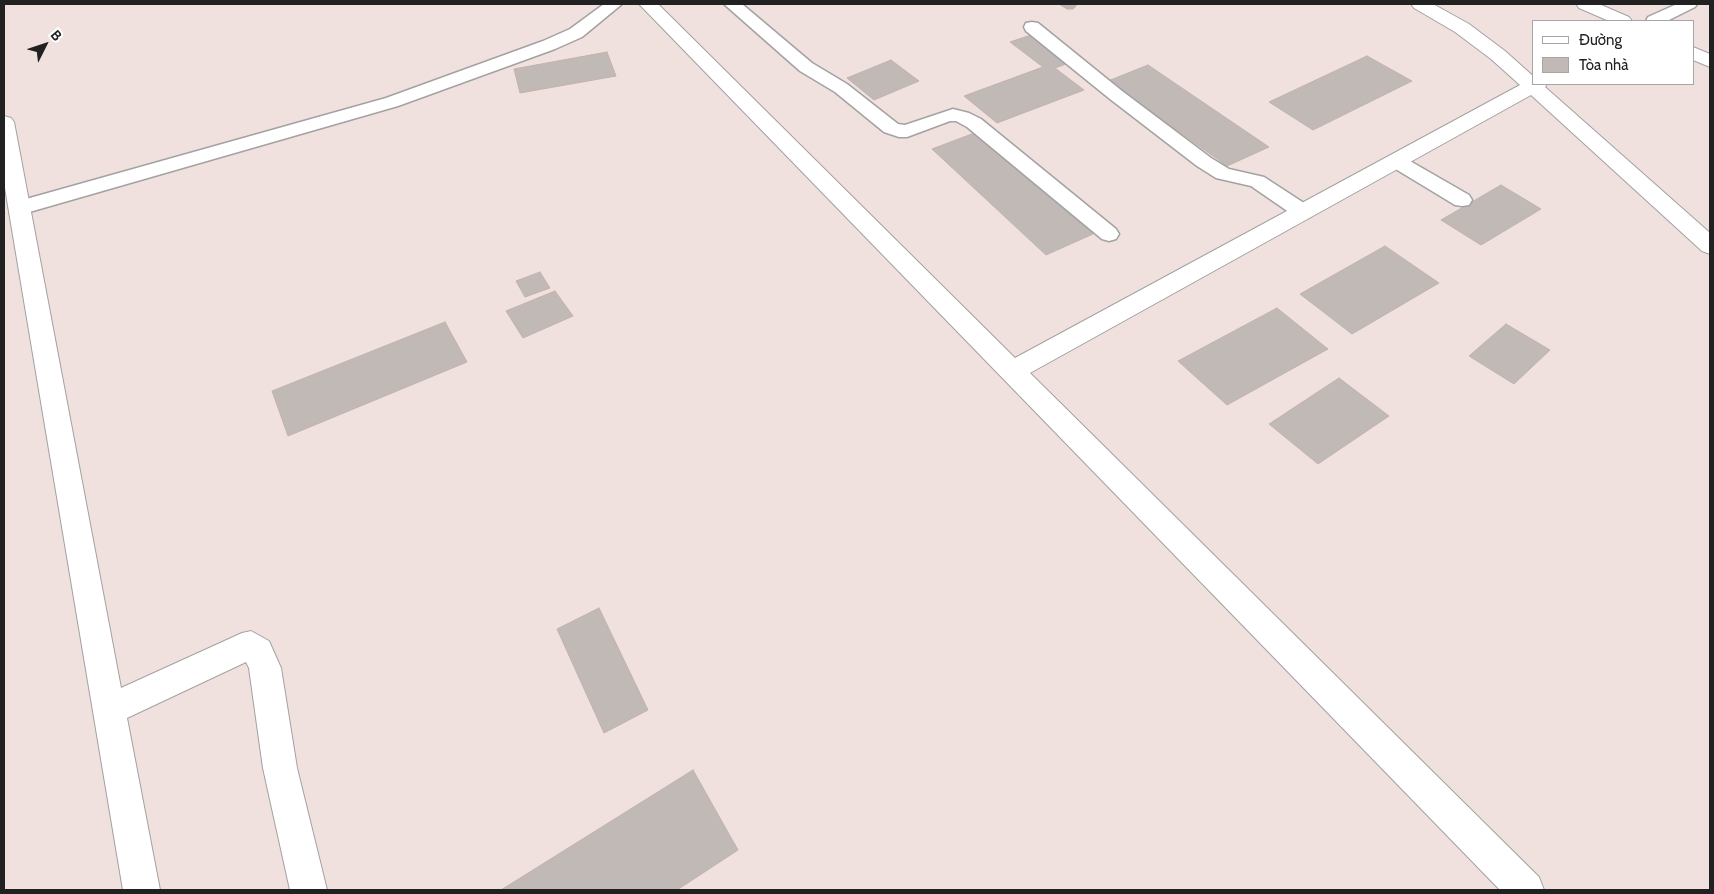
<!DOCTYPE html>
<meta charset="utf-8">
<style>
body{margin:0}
#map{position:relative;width:1714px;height:894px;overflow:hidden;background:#f1ede9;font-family:Cabin,sans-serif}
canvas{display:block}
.frame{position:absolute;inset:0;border:5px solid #212121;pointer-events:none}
.legend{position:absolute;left:1532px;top:20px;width:162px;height:65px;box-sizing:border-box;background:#fff;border:1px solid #a6a6a6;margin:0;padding:6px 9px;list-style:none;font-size:15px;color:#212121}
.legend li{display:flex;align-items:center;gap:10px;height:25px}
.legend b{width:25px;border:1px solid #a6a6a6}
.north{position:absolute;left:20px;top:20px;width:50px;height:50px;-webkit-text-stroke:4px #fff;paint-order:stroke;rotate:49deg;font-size:14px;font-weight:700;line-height:20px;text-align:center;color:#212121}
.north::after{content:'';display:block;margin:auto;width:18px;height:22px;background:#212121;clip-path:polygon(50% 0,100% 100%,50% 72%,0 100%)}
</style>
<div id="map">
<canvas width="1714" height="894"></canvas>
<div class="frame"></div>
<ul class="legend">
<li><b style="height:6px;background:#fff"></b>Đường</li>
<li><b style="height:14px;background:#c1b9b5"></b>Tòa nhà</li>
</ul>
<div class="north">B</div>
</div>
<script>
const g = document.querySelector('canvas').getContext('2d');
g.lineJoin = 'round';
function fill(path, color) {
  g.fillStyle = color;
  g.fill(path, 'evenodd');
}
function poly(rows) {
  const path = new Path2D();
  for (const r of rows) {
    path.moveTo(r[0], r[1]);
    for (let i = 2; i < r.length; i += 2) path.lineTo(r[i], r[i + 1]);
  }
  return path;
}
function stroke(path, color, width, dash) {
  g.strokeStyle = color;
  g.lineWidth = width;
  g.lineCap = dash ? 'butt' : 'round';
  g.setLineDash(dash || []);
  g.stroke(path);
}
const military = poly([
 [4,4,1710,4,1710,890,4,890],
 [1533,21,1693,21,1693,84,1533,84]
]);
const building = poly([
 [1059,4,1076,4,1076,6,1073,9,1067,9,1059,4],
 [1031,35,1069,63,1055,68,1084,90,997,123,964,96,1043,67,1010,42,1031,35],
 [607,52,616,76,520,93,514,69,607,52],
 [1367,56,1412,81,1313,130,1269,102,1367,56],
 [891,60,919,81,874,100,847,78,891,60],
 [1148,65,1269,147,1227,166,1108,81,1148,65],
 [977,132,1093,234,1046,255,932,149,977,132],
 [1501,185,1541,209,1481,245,1441,220,1501,185],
 [1385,246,1439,283,1352,334,1300,294,1385,246],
 [540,272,550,288,525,297,516,281,540,272],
 [555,291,573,316,523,338,506,311,555,291],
 [1277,308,1328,349,1227,405,1178,361,1277,308],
 [445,322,467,362,288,436,272,391,445,322],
 [1506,324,1550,350,1514,384,1469,356,1506,324],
 [1339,378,1389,416,1318,464,1269,424,1339,378],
 [599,608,648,710,604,733,557,629,599,608],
 [693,770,738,850,677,890,501,890,693,770]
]);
const service = poly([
 [604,4,622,4,582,37,555,49,398,106,19,215,12,213,9,208,12,203,386,98,543,41,570,29,604,4],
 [724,4,742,4,812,63,847,84,898,124,905,125,953,109,969,113,981,119,1116,229,1119,234,1116,239,1109,241,1102,239,967,127,956,121,950,121,907,137,899,137,884,132,835,92,800,71,724,4],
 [1677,4,1697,4,1695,7,1667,21,1646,21,1648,17,1677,4],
 [1032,22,1038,23,1122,91,1211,158,1229,169,1264,177,1310,207,1313,212,1310,217,1303,219,1296,217,1251,186,1216,178,1197,166,1110,99,1026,31,1024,27,1026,23,1032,22],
 [1396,155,1403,157,1469,195,1472,200,1469,205,1462,206,1455,205,1389,165,1386,161,1389,157,1396,155]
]);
const minor = poly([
 [639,4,658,4,1015,358,1520,85,1491,59,1455,32,1414,8,1411,4,1433,4,1469,24,1505,51,1533,76,1533,84,1547,84,1545,87,1710,233,1710,254,1702,251,1531,95,1030,373,1539,877,1544,890,1500,890,639,4],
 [1576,4,1599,4,1629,17,1632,21,1609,21,1579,8,1576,4],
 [1693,47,1710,54,1710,67,1693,60,1693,47],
 [4,116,11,118,14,122,121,688,242,633,251,631,269,641,281,668,297,768,327,890,290,890,263,768,249,668,246,662,127,718,160,890,123,890,4,182,4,116]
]);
fill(military, '#f1e1de');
fill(building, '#c1b9b5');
stroke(building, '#c2b3ac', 1);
stroke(service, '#a2a2a2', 3);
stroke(minor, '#a2a2a2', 2);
fill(service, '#fff');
fill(minor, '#fff');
</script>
